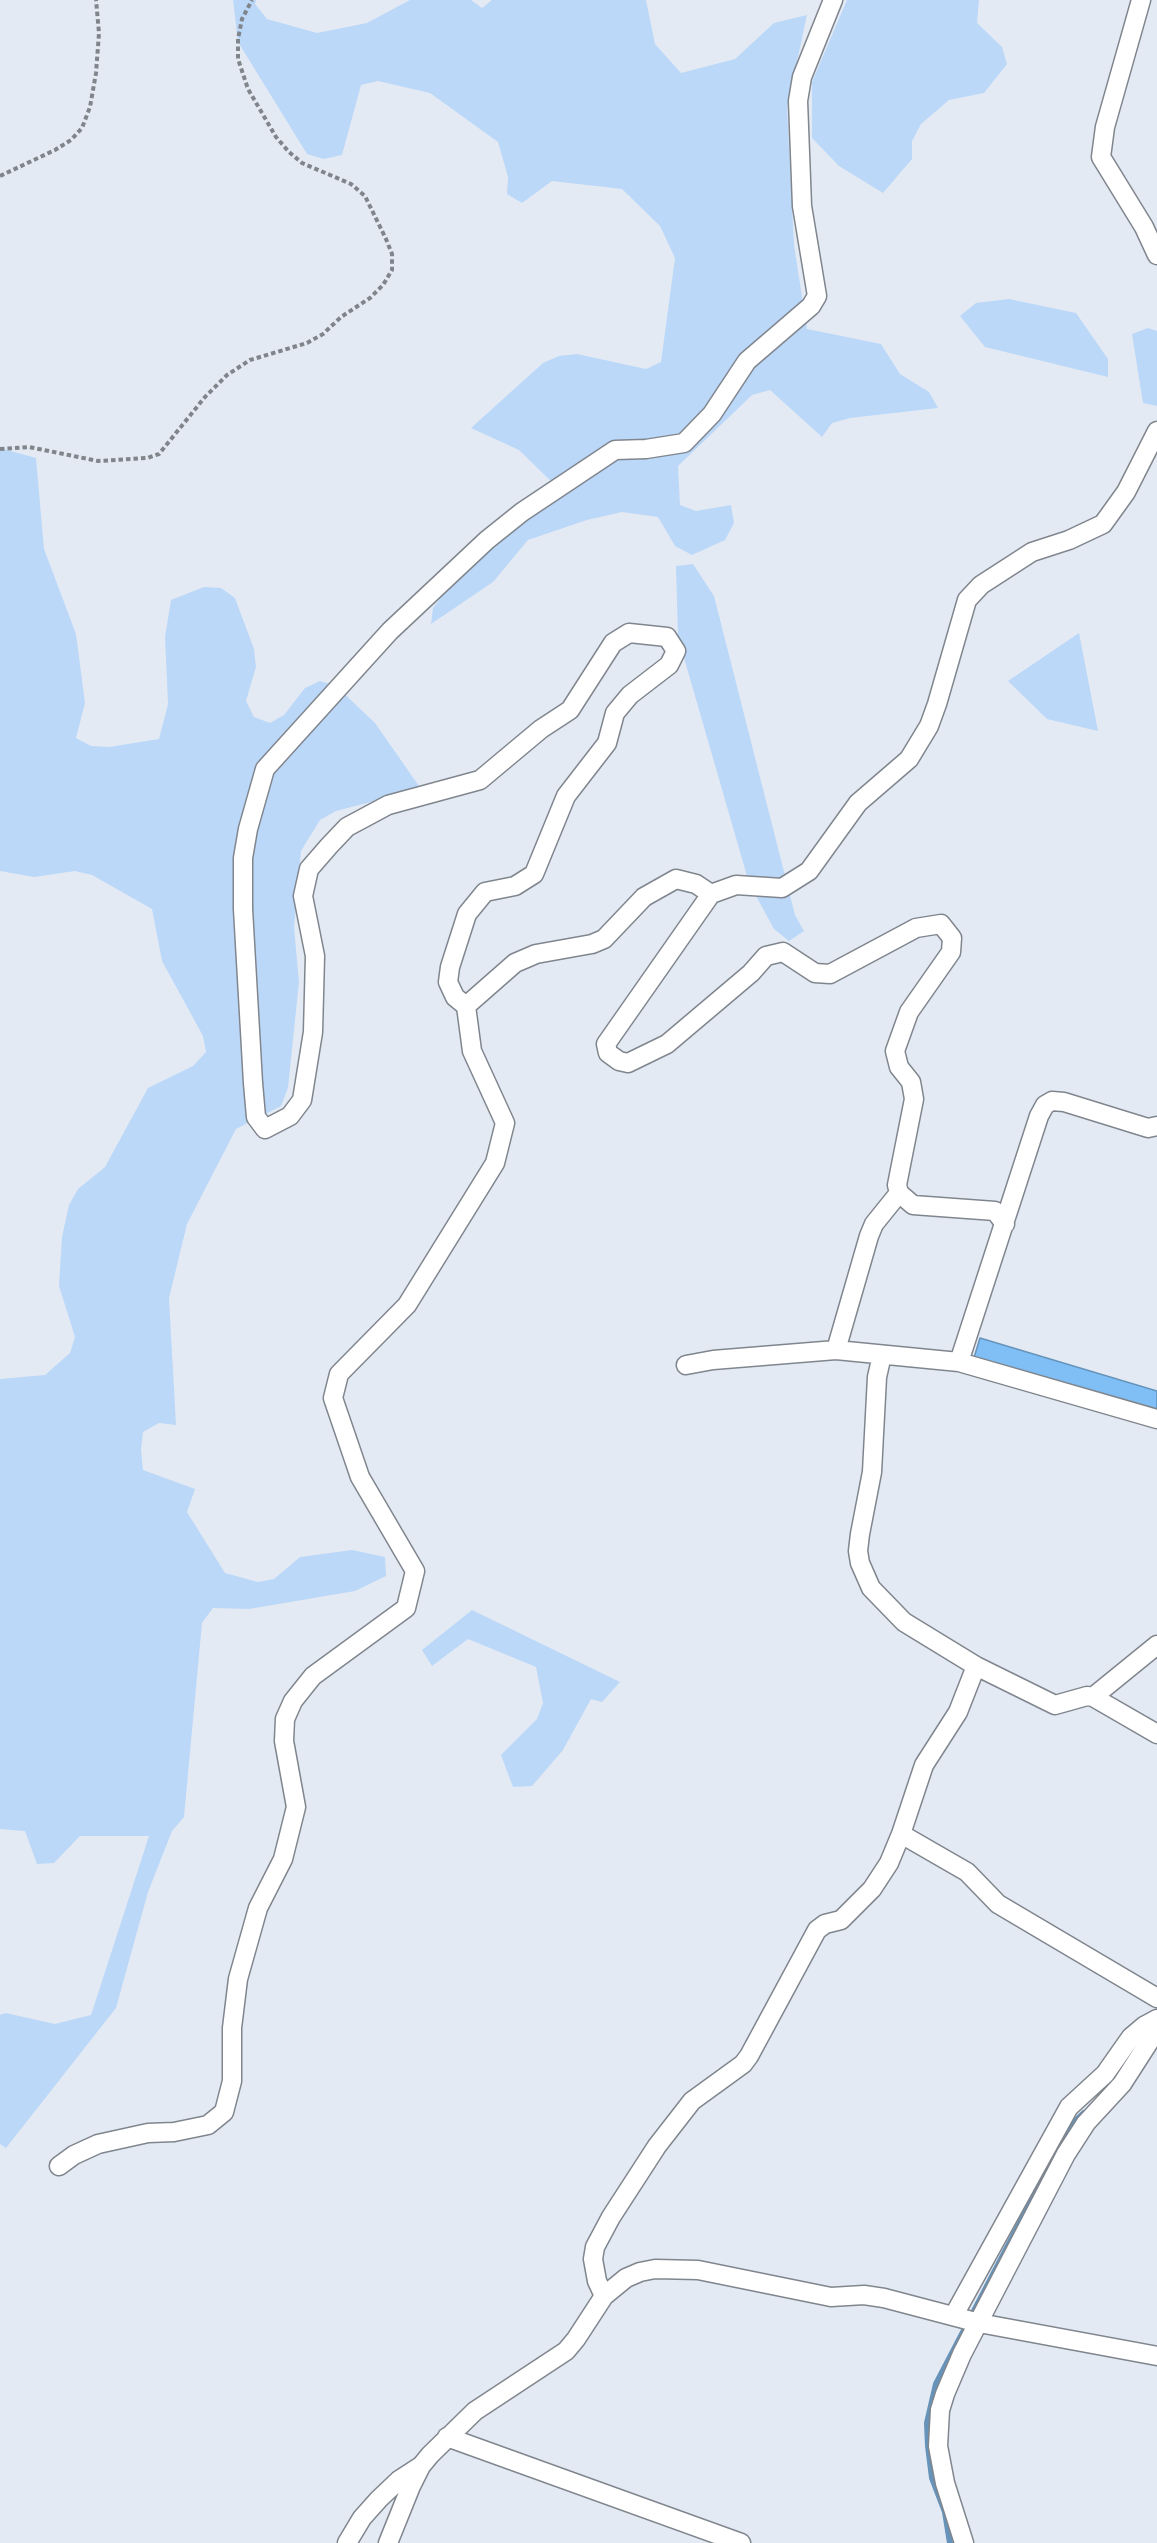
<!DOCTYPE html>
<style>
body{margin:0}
canvas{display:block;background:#e3eaf3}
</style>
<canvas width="1157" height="2543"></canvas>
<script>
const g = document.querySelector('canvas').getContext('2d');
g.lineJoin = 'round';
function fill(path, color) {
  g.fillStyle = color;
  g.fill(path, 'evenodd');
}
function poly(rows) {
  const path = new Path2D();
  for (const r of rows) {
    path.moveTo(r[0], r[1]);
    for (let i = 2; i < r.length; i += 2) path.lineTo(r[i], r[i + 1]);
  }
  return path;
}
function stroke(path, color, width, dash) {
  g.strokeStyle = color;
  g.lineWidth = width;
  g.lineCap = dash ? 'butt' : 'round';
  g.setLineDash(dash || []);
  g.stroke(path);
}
const green = poly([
 [233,0,256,0,255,4,267,19,317,33,367,23,410,0,471,0,482,8,492,0,646,0,655,44,681,73,735,59,774,23,807,15,787,108,794,245,807,329,881,344,900,374,929,392,938,408,850,418,832,423,822,437,770,390,752,395,678,466,680,505,696,511,731,505,734,523,725,540,692,555,675,546,658,517,622,512,587,520,528,540,493,582,431,624,433,608,454,580,558,488,519,450,471,428,543,363,559,356,577,354,646,369,661,362,675,258,660,226,622,189,552,181,522,203,507,194,508,177,498,142,430,93,378,81,361,85,342,155,324,159,307,154,238,42],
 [847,0,979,0,977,23,1002,47,1007,64,984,93,949,100,921,124,912,141,912,159,883,193,839,166,812,138,812,82],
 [1009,299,1076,313,1108,359,1108,377,985,347,960,316,976,303],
 [1148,328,1157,331,1157,406,1143,403,1132,334],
 [0,448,36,458,44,549,76,634,85,703,76,738,91,746,109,747,159,739,168,704,165,637,171,600,204,587,221,588,235,598,254,649,256,667,246,701,254,717,270,723,284,715,305,688,320,681,336,686,375,723,421,789,336,811,320,820,301,851,294,927,299,982,288,1088,281,1106,236,1129,187,1224,169,1298,176,1425,159,1423,143,1432,141,1450,143,1470,195,1489,187,1512,225,1573,258,1582,274,1579,300,1557,352,1550,385,1557,386,1576,355,1591,249,1609,213,1608,202,1623,184,1817,172,1831,148,1892,116,2008,6,2148,0,2144,0,2015,6,2013,55,2024,91,2015,149,1836,80,1836,54,1863,37,1864,25,1831,0,1829,0,1379,45,1375,70,1353,75,1337,59,1286,62,1237,69,1205,78,1189,105,1167,148,1088,193,1066,206,1052,203,1036,162,961,152,909,92,875,75,871,34,877,0,871],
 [693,564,714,596,795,915,804,931,789,941,774,929,749,883,678,637,676,566],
 [1079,633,1098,731,1047,719,1008,681],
 [472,1610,620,1682,602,1702,591,1699,563,1750,532,1786,513,1787,501,1755,537,1719,543,1703,536,1667,468,1639,432,1666,422,1650]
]);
const water = poly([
 [980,1338,1157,1391,1157,1416,973,1361,980,1338]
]);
const stream = poly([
 [1107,2088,1128,2057],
 [950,2543,945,2512,932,2478,928,2446,927,2423,936,2384,1071,2125,1084,2113]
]);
const path = poly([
 [0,176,55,150,71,140,82,128,90,107,96,73,99,33,96,0],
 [0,449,29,447,98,461,147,458,159,454,205,397,227,375,250,360,307,343,323,334,341,317,370,298,383,285,392,270,392,254,386,239,365,196,351,184,302,163,289,152,276,137,248,89,238,59,238,39,242,19,252,0]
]);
const minor = poly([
 [1141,0,1105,127,1101,157,1144,227,1157,255],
 [466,1006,515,963,536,954,592,944,604,939,644,897,676,879,696,884,711,894],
 [899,1193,874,1224,869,1236,836,1350,959,1362,1157,1419],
 [1005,1224,995,1211,913,1205,899,1193,897,1185,914,1099,911,1082,899,1067,895,1051,909,1012,951,952,952,938,941,924,916,928,830,974,815,973,783,952,766,956,751,973,667,1044,628,1063,619,1061,608,1053,606,1044,711,894,736,885,782,888,809,871,858,803,909,759,929,726,937,704,967,600,981,585,1032,552,1069,540,1103,524,1126,492,1157,431],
 [882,1355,877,1377,872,1472,860,1534,858,1551,860,1563,871,1588,904,1622,976,1666,958,1712,924,1765,901,1834,967,1872,998,1904,1157,1998],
 [959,1362,1039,1116,1045,1105,1052,1101,1064,1102,1148,1128,1157,1126],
 [686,1365,713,1360,836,1350],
 [976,1666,1055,1705,1087,1696,1093,1697,1157,1734],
 [1093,1697,1157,1645],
 [59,2166,74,2155,98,2144,148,2133,174,2132,208,2125,224,2112,232,2081,232,2028,238,1979,258,1908,283,1859,296,1807,284,1741,285,1719,293,1701,313,1676,406,1608,415,1571,360,1477,333,1398,339,1374,407,1305,495,1163,505,1123,472,1051,466,1006,455,997,448,982,450,967,467,914,485,892,515,886,534,874,566,796,607,743,615,713,630,695,669,665,676,651,667,637,629,633,613,643,570,710,541,729,480,780,388,805,347,827,329,846,309,869,303,896,315,956,313,1032,302,1100,290,1116,265,1129,256,1117,253,1083,243,909,243,858,248,829,265,769,390,631,487,540,522,512,615,450,646,449,684,443,712,414,747,361,811,306,817,296,802,206,798,101,802,77,833,0],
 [604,2296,597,2281,593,2259,595,2247,611,2217,657,2146,692,2101,743,2064,749,2056,817,1930,825,1924,841,1920,872,1889,889,1863,901,1834],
 [954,2315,1069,2107,1105,2074,1131,2037,1144,2026,1157,2019],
 [447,2437,741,2543],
 [347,2543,362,2518,379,2499,399,2480,419,2467],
 [388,2543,411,2486,421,2466,430,2455,475,2411,566,2351,576,2339,604,2296,626,2278,640,2272,655,2269,698,2270,831,2297,864,2295,884,2298,979,2323,1157,2356],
 [964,2543,945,2483,938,2446,940,2410,945,2394,962,2354,1066,2154,1086,2123,1122,2084,1149,2042,1157,2023]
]);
fill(green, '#bcd8f9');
fill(water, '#7fbff5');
stroke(water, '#6693ba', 1.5);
stroke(stream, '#6693ba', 6);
stroke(minor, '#80868e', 21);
stroke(path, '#80858b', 4, [4.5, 3]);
stroke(minor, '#fff', 18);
</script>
